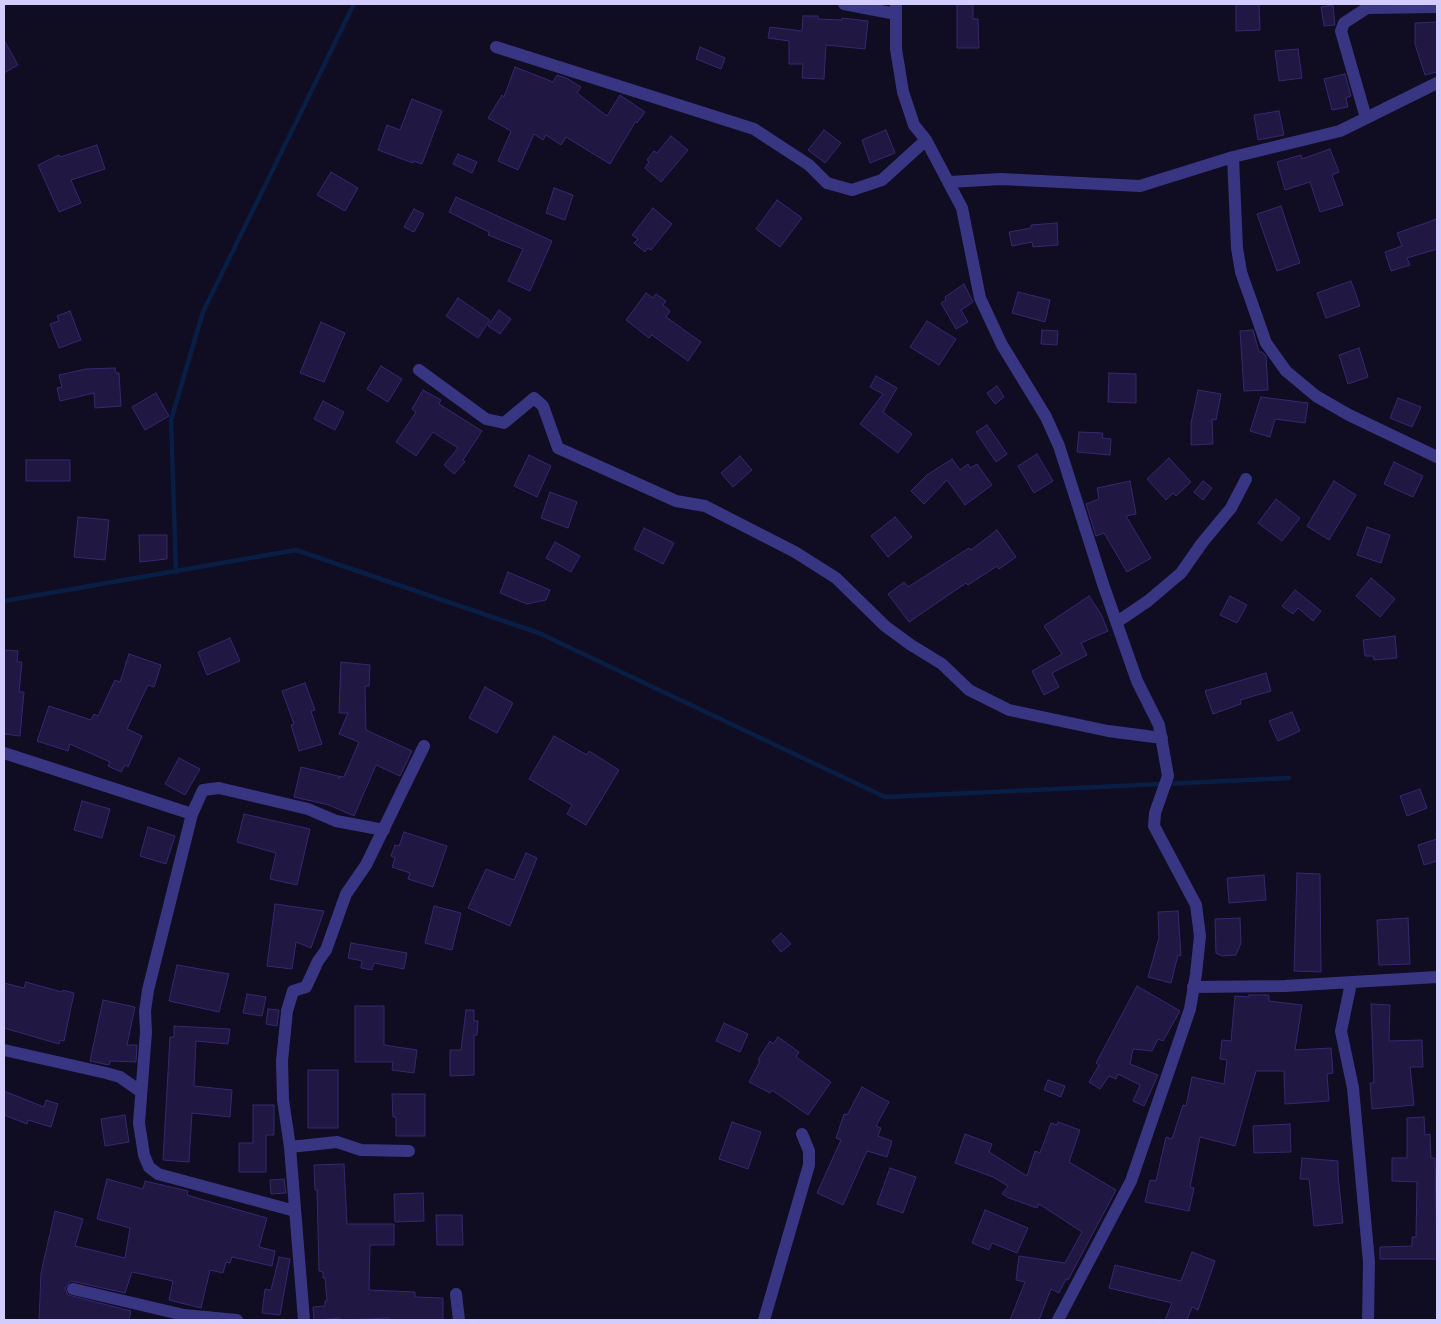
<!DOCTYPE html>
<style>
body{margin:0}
#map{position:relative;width:1441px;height:1324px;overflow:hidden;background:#100c22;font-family:Cabin,sans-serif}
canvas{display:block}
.frame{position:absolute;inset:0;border:5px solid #d3cdff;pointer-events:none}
</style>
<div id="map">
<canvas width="1441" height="1324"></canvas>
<div class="frame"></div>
</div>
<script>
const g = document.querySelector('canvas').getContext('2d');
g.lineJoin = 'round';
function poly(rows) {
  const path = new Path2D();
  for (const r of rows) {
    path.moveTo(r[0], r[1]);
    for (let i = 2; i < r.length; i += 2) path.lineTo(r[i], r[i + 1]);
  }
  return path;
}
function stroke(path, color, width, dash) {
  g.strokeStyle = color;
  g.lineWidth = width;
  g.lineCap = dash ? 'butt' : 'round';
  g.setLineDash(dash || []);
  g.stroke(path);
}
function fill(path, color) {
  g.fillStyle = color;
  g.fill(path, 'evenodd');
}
const stream = poly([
 [176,572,171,420,203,312,354,4],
 [4,601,296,550,539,633,885,797,1289,778]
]);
const building = poly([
 [957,4,973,4,973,19,978,19,979,48,957,48,957,4],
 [1236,4,1259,4,1260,30,1236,31,1236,4],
 [1333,5,1335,25,1324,26,1321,7,1333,5],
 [803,16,818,16,818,19,842,20,842,18,868,21,865,49,826,45,824,79,802,78,803,64,789,64,789,41,768,38,770,27,802,31,803,16],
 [1437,22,1437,72,1425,75,1415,44,1415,23,1437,22],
 [4,40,18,65,4,73,4,40],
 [700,47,725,58,721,69,696,59,700,47],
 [1298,49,1302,78,1279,81,1275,51,1298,49],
 [515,67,553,82,557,75,566,78,581,87,577,93,607,116,620,95,645,112,637,123,636,121,610,164,566,137,561,145,546,135,543,140,534,134,518,170,498,161,511,131,488,118,502,95,504,97,515,67],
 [1345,74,1351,96,1346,98,1348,107,1332,110,1324,79,1345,74],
 [412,99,442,111,422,164,413,161,413,163,378,150,387,125,400,130,412,99],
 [1279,111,1284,135,1258,140,1254,115,1279,111],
 [824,130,841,143,825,163,808,150,824,130],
 [886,130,895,153,870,163,862,140,886,130],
 [671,136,688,150,661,182,645,168,649,162,647,160,654,151,657,153,671,136],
 [97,145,105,169,71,180,81,203,59,212,38,165,59,155,60,157,97,145],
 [1330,149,1339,172,1332,175,1343,205,1320,212,1310,182,1285,190,1277,162,1301,155,1302,159,1330,149],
 [458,154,477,162,472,173,453,164,458,154],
 [331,172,358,188,345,211,317,195,331,172],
 [554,188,573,195,565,220,546,213,554,188],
 [456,197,552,241,530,291,508,281,523,249,488,235,489,232,449,212,456,197],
 [777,200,802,218,780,247,756,229,777,200],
 [1281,206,1300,263,1277,271,1257,214,1281,206],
 [653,208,672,224,651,250,648,248,645,252,634,243,638,239,632,235,653,208],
 [414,209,424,214,414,232,404,227,414,209],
 [1437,219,1437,249,1407,258,1410,265,1391,271,1385,252,1402,246,1397,233,1437,219],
 [1057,223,1058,245,1033,247,1032,242,1012,246,1009,232,1031,228,1031,225,1057,223],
 [1351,281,1360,306,1326,318,1317,293,1351,281],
 [964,284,973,302,961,310,968,322,956,329,941,303,946,300,945,297,964,284],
 [1018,292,1050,300,1045,322,1012,313,1018,292],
 [646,293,653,298,656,294,666,301,663,305,670,311,666,317,701,342,688,361,652,335,649,338,626,320,646,293],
 [458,298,490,320,478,338,446,316,458,298],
 [499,310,511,319,500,334,488,326,499,310],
 [70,311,81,340,59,348,50,324,59,321,57,316,70,311],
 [927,321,956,339,939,365,910,347,927,321],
 [321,322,345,333,324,382,300,373,321,322],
 [1042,330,1058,331,1057,345,1041,344,1042,330],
 [1253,330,1259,352,1262,352,1266,356,1268,390,1244,391,1240,331,1253,330],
 [1359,348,1368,377,1348,384,1339,355,1359,348],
 [381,366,402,379,388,402,367,389,381,366],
 [115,368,116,373,119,373,121,406,95,408,94,393,60,401,57,388,62,387,59,375,86,369,115,368],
 [1109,373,1136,374,1136,403,1108,402,1109,373],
 [876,376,897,388,883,412,912,434,898,453,860,424,883,394,870,387,876,376],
 [997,386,1004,397,995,404,987,393,997,386],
 [423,390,441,400,439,404,482,431,463,460,465,462,454,474,444,465,458,448,433,432,416,456,396,442,416,412,412,409,423,390],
 [1198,390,1221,394,1216,420,1212,419,1213,444,1191,445,1191,423,1198,390],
 [156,393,169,416,145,430,132,407,156,393],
 [1261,397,1308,403,1305,423,1275,419,1270,437,1250,431,1261,397],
 [1398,398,1421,407,1412,427,1390,418,1398,398],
 [323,401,344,412,335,430,314,419,323,401],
 [987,425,1007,454,996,462,976,432,987,425],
 [1079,432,1103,433,1102,438,1111,439,1110,455,1077,452,1079,432],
 [1037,454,1053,481,1034,493,1018,466,1037,454],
 [529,455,551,466,537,497,514,486,529,455],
 [740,456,752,470,733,487,721,473,740,456],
 [1169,458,1191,482,1176,496,1173,493,1166,500,1147,479,1169,458],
 [952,459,960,470,968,464,970,468,977,464,992,485,965,505,947,480,924,504,911,491,927,475,952,459],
 [26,460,70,460,70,481,26,481,26,460],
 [1394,462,1423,476,1413,497,1384,484,1394,462],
 [1130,481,1136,514,1126,516,1151,558,1127,572,1104,533,1096,536,1086,504,1099,499,1097,488,1130,481],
 [1203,481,1212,488,1203,500,1194,492,1203,481],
 [1334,481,1356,495,1329,540,1307,526,1334,481],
 [550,492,577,502,568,528,541,518,550,492],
 [1276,499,1300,518,1282,541,1258,523,1276,499],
 [78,517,109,520,105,560,74,557,78,517],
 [895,517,912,537,888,557,871,536,895,517],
 [1367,527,1390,535,1381,563,1357,555,1367,527],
 [644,528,674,543,663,564,634,549,644,528],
 [997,530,1016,557,999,569,997,566,968,585,966,583,909,622,888,594,904,582,908,587,969,548,971,550,997,530],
 [139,535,167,535,167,559,140,562,139,535],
 [555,542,580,556,571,572,546,558,555,542],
 [508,572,550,590,546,600,527,604,500,593,508,572],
 [1371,578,1395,599,1380,617,1356,596,1371,578],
 [1295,590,1321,611,1313,621,1298,608,1293,614,1282,606,1295,590],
 [1089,596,1101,614,1108,631,1081,643,1087,655,1052,673,1059,687,1044,695,1032,671,1062,654,1044,626,1089,596],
 [1230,596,1247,605,1237,623,1220,615,1230,596],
 [1395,636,1397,658,1374,660,1373,656,1365,656,1363,640,1395,636],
 [230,638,240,661,207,675,198,652,230,638],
 [4,650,18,651,17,662,22,662,19,692,24,692,20,736,4,734,4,650],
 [129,654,161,665,154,687,148,685,127,729,142,736,128,767,125,765,121,772,108,766,110,762,70,744,68,751,37,741,49,706,91,720,94,714,98,716,115,680,120,682,129,654],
 [341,662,370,665,369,686,365,686,366,730,412,751,400,776,376,765,354,816,329,805,294,797,301,767,338,776,339,779,339,776,344,777,359,742,339,734,348,713,339,713,341,662],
 [1266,673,1271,691,1240,700,1241,704,1213,714,1205,691,1266,673],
 [305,683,315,710,311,711,322,744,299,751,291,725,294,724,282,691,305,683],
 [485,687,513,703,497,733,469,718,485,687],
 [1292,712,1300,731,1278,741,1269,721,1292,712],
 [554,736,587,755,589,751,619,770,586,825,567,814,572,805,529,779,554,736],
 [179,758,200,769,185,795,165,784,179,758],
 [1420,789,1427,808,1407,816,1400,796,1420,789],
 [82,801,110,809,102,838,74,830,82,801],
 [244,814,310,829,297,885,270,879,276,853,237,842,244,814],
 [148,827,175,836,166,864,140,856,148,827],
 [404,832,447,846,433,887,408,879,410,873,392,867,395,858,391,856,395,845,399,846,404,832],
 [1437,839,1437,861,1424,865,1418,845,1437,839],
 [526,853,537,858,510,926,468,908,486,869,514,880,526,853],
 [1297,873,1320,874,1321,972,1294,971,1297,873],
 [1264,875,1266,900,1229,903,1227,878,1264,875],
 [275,904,324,911,311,948,296,942,292,969,267,966,275,904],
 [434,906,461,913,452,950,425,943,434,906],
 [1178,911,1181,956,1178,955,1171,983,1148,977,1159,938,1158,912,1178,911],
 [1240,918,1241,943,1236,955,1222,956,1216,953,1215,919,1240,918],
 [1408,918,1410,964,1379,965,1377,920,1408,918],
 [781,933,791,944,781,952,772,941,781,933],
 [351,943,407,953,404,969,374,963,372,970,361,968,362,961,348,958,351,943],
 [177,965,229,974,219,1012,169,1001,177,965],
 [26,982,62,992,63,990,74,993,64,1041,60,1040,59,1044,4,1028,4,983,24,988,26,982],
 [1137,986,1180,1011,1163,1041,1158,1039,1152,1051,1133,1049,1130,1064,1158,1075,1144,1106,1133,1101,1140,1085,1118,1074,1116,1079,1109,1076,1100,1089,1089,1082,1099,1065,1096,1063,1137,986],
 [247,994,266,997,262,1016,243,1013,247,994],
 [1249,995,1269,995,1269,1001,1302,1005,1295,1050,1331,1048,1333,1073,1327,1074,1329,1101,1285,1104,1284,1071,1256,1071,1235,1146,1200,1137,1190,1187,1194,1188,1189,1211,1145,1202,1150,1180,1156,1181,1166,1137,1172,1139,1183,1105,1186,1106,1192,1077,1224,1084,1227,1060,1220,1059,1222,1040,1231,1041,1235,996,1249,997,1249,995],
 [103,1000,135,1007,127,1045,137,1045,136,1062,110,1061,109,1065,90,1061,103,1000],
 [1371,1004,1390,1005,1389,1041,1422,1040,1423,1067,1410,1067,1414,1105,1372,1109,1370,1083,1374,1083,1371,1004],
 [355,1006,384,1006,384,1045,417,1050,414,1073,392,1070,393,1062,355,1062,355,1006],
 [268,1009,279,1010,277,1026,266,1024,268,1009],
 [466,1010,474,1010,474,1021,478,1021,477,1035,474,1035,474,1075,450,1076,450,1050,461,1050,466,1010],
 [724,1023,748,1034,740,1052,716,1041,724,1023],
 [174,1026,230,1029,228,1044,196,1041,194,1086,232,1090,230,1117,192,1113,189,1162,163,1160,170,1037,174,1037,174,1026],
 [778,1037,799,1052,796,1057,831,1082,808,1115,772,1090,770,1093,749,1082,760,1061,758,1060,770,1041,773,1044,778,1037],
 [308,1070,338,1070,338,1128,308,1128,308,1070],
 [1048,1080,1065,1086,1061,1097,1044,1090,1048,1080],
 [862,1087,889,1102,876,1126,881,1128,878,1136,892,1141,887,1157,867,1151,843,1205,817,1193,841,1140,836,1138,844,1114,847,1115,862,1087],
 [4,1091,44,1107,46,1100,58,1104,51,1127,28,1120,27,1124,4,1115,4,1091],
 [392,1094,425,1094,425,1136,396,1136,396,1117,393,1117,392,1094],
 [253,1105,274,1105,274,1135,266,1135,266,1172,239,1172,239,1143,253,1143,253,1105],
 [125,1115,129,1142,105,1146,101,1119,125,1115],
 [1424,1117,1425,1135,1430,1134,1431,1158,1435,1158,1437,1259,1380,1259,1380,1247,1412,1246,1412,1237,1416,1237,1417,1182,1392,1181,1392,1158,1407,1158,1407,1118,1424,1117],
 [732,1122,761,1132,748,1169,719,1159,732,1122],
 [1058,1122,1080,1130,1069,1162,1116,1190,1068,1280,1066,1279,1059,1293,1051,1289,1039,1320,1010,1320,1025,1282,1016,1280,1019,1256,1065,1263,1082,1232,1039,1204,1037,1208,1009,1198,1002,1194,1008,1186,993,1177,955,1163,965,1134,992,1144,989,1152,1027,1176,1035,1151,1040,1153,1051,1123,1057,1125,1058,1122],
 [1290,1124,1291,1152,1254,1153,1253,1126,1290,1124],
 [1302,1158,1338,1161,1338,1175,1343,1223,1314,1226,1309,1179,1300,1179,1302,1158],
 [344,1164,347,1224,394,1224,394,1245,370,1245,369,1290,415,1292,415,1297,443,1298,443,1320,389,1320,389,1318,340,1320,340,1318,314,1320,313,1307,325,1306,325,1301,327,1301,325,1278,323,1278,323,1272,319,1271,317,1190,315,1190,314,1165,344,1164],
 [890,1168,916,1177,903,1213,877,1204,890,1168],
 [107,1179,143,1189,145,1181,188,1191,187,1195,207,1201,267,1218,259,1247,275,1251,272,1266,232,1257,230,1263,226,1262,223,1273,210,1270,201,1308,169,1300,173,1281,132,1272,125,1293,71,1281,65,1288,68,1295,131,1311,129,1320,39,1320,41,1273,55,1211,83,1219,75,1246,125,1258,130,1228,97,1219,107,1179],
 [284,1179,286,1193,271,1194,270,1180,284,1179],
 [423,1193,424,1221,395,1222,394,1194,423,1193],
 [985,1210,1028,1228,1017,1253,992,1243,989,1250,972,1243,985,1210],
 [436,1215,462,1215,463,1245,437,1245,436,1215],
 [1192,1252,1215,1261,1198,1310,1192,1307,1187,1320,1165,1320,1172,1303,1109,1288,1115,1265,1181,1281,1192,1252],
 [279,1257,290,1259,280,1315,262,1313,265,1289,271,1290,279,1257]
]);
const street = poly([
 [844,4,896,14],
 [896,4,896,49,903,92,914,125,926,140,962,208,980,298,1002,345,1046,417,1059,446,1103,584,1137,681,1159,725,1168,776,1155,813,1154,826,1196,905,1200,936,1196,974,1190,1009,1176,1050,1131,1181,1058,1320],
 [496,47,754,129,809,165,827,183,852,190,882,180,926,140],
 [1366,118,1341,31,1344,23,1367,8,1437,7],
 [1233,157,1237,248,1241,272,1266,343,1286,371,1316,396,1349,415,1437,457],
 [950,182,1001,179,1140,186,1233,157,1340,131,1437,83],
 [419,370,486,419,504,423,534,398,543,406,558,448,676,501,705,506,795,552,836,578,885,626,911,645,942,664,969,690,1009,710,1108,731,1162,738],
 [1117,622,1148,601,1181,573,1202,543,1231,508,1246,479],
 [4,753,192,814],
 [1351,983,1341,1031,1353,1088,1369,1262,1368,1320],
 [1193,987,1285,986,1437,977],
 [4,1050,106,1073,120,1077,140,1091],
 [290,1147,337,1142,361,1150,409,1151],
 [295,1211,158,1174,149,1167,144,1155,139,1123,146,1032,145,1011,148,990,192,814,203,790,219,788,308,809,336,821,384,830],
 [73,1289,184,1315,237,1320],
 [456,1294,459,1320],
 [304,1320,290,1147,283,1100,282,1061,287,1011,293,991,306,987,318,961,326,950,346,894,366,865,424,746],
 [764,1320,809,1165,809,1151,802,1134]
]);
stroke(stream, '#091e44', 4.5);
fill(building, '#211743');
stroke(building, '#372871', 1);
stroke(street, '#383583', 12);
</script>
